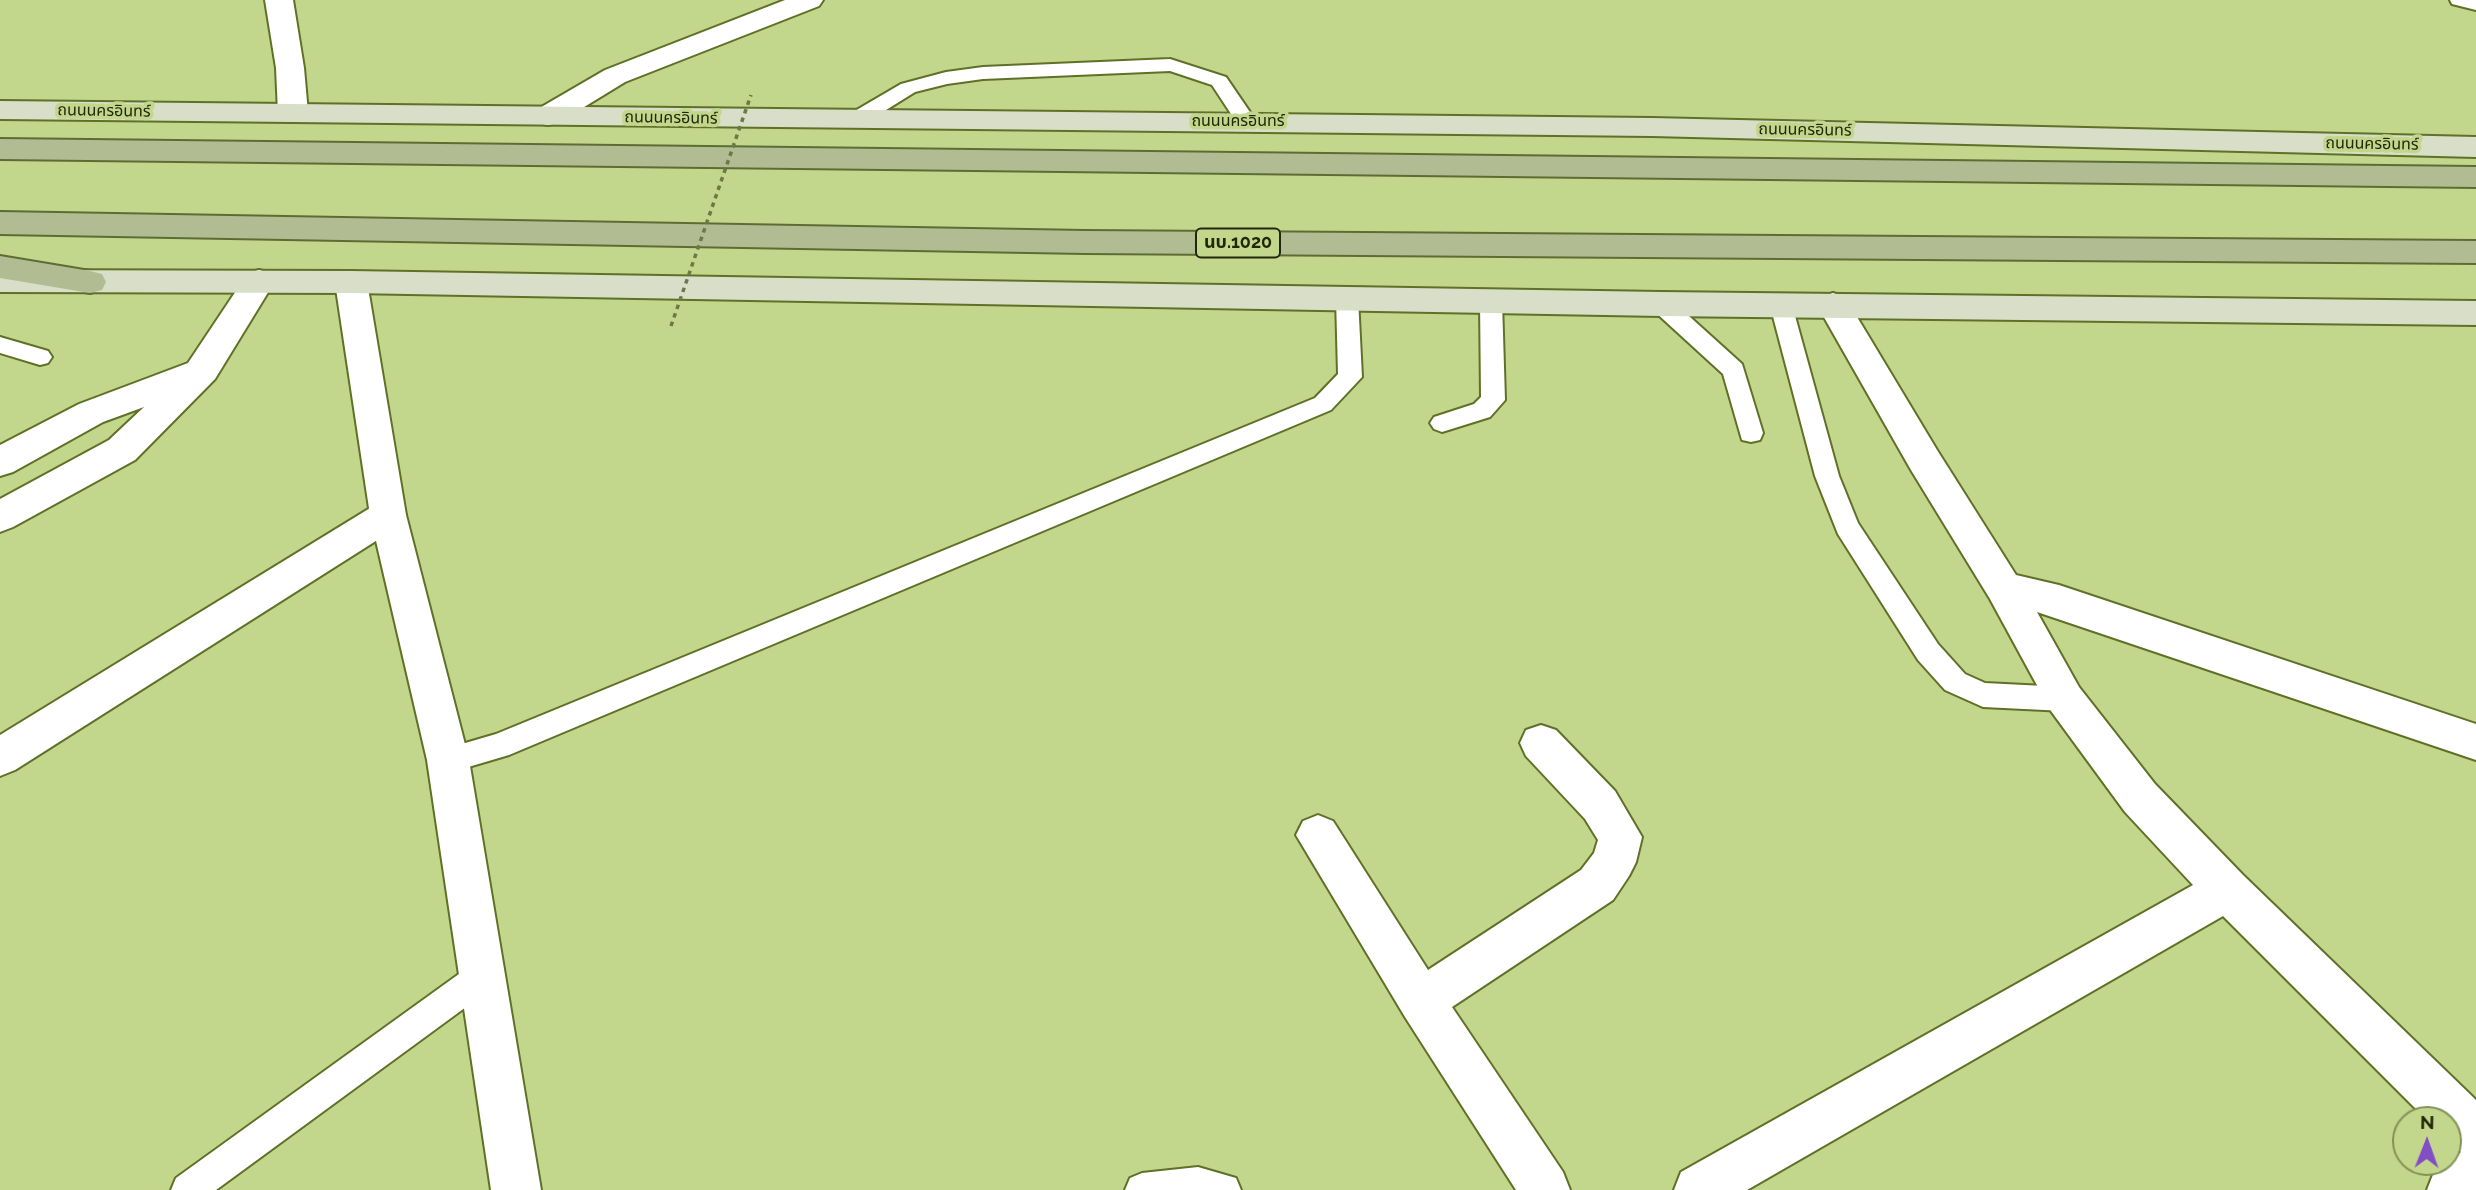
<!DOCTYPE html>
<meta charset="utf-8">
<style>
body{margin:0}
#map{position:relative;width:2476px;height:1190px;overflow:hidden;background:#c3d78c;font-family:Raleway,sans-serif}
canvas{display:block}
.north{position:absolute;left:2392px;top:1106px;width:70px;height:70px;box-sizing:border-box;background:#c3d78c;border:2px solid #829158;border-radius:50%;rotate:1deg;font-size:19px;font-weight:700;line-height:28px;text-align:center;color:#21280a}
.north::after{content:'';display:block;margin:auto;width:24px;height:32px;background:#824ec5;clip-path:polygon(50% 0,100% 100%,50% 72%,0 100%)}
</style>
<div id="map">
<canvas width="2476" height="1190"></canvas>
<div class="north">N</div>
</div>
<script>
const g = document.querySelector('canvas').getContext('2d');
g.lineJoin = 'round';
function poly(rows) {
  const path = new Path2D();
  for (const r of rows) {
    path.moveTo(r[0], r[1]);
    for (let i = 2; i < r.length; i += 2) path.lineTo(r[i], r[i + 1]);
  }
  return path;
}
function stroke(path, color, width, dash) {
  g.strokeStyle = color;
  g.lineWidth = width;
  g.lineCap = dash ? 'butt' : 'round';
  g.setLineDash(dash || []);
  g.stroke(path);
}
function fill(path, color) {
  g.fillStyle = color;
  g.fill(path, 'evenodd');
}
function write(font, color, halo, rows, align = 'center') {
  g.font = font + ' Raleway,"Noto Sans Thai",sans-serif';
  g.lineWidth = 7;
  g.setLineDash([]);
  g.textBaseline = 'middle';
  g.strokeStyle = halo;
  g.fillStyle = color;
  for (const [text, x, y, turn = 0] of rows) {
    g.save();
    g.translate(x, y);
    g.rotate((+turn || 0) * Math.PI / 180);
    g.textAlign = isNaN(turn) ? turn : align;
    if (halo) g.strokeText(text, 0, 0);
    g.fillText(text, 0, 0);
    g.restore();
  }
}
const service = poly([
 [2450,0,2476,0,2476,10,2452,4,2450,0],
 [1170,59,1226,77,1256,121,1253,126,1239,126,1212,85,1170,71,983,79,947,84,915,92,862,125,848,125,845,120,848,115,901,84,946,72,983,67,1170,59],
 [1347,290,1355,292,1358,298,1362,377,1331,410,509,755,448,773,438,769,434,760,438,751,496,734,1315,398,1338,374,1336,298,1339,292,1347,290],
 [1491,293,1499,295,1502,301,1505,400,1490,417,1442,432,1434,429,1430,423,1434,417,1474,404,1481,397,1480,301,1483,295,1491,293],
 [1661,296,1669,298,1742,364,1763,433,1760,440,1751,442,1742,440,1723,374,1653,310,1650,304,1653,298,1661,296],
 [1781,297,1789,299,1792,305,1839,476,1858,523,1938,644,1965,674,1985,683,2065,687,2075,690,2079,699,2075,708,2065,711,1983,707,1945,690,1918,660,1838,534,1815,476,1770,305,1773,299,1781,297],
 [0,337,48,351,52,357,48,363,40,365,0,353,0,337],
 [481,962,492,966,497,977,492,988,216,1190,171,1190,176,1178,470,966,481,962],
 [1198,1167,1236,1178,1241,1190,1125,1190,1130,1178,1142,1173,1198,1167]
]);
const minor = poly([
 [265,0,293,0,304,68,308,113,303,120,293,122,283,120,278,113,276,68,265,0],
 [259,270,270,273,275,281,215,379,135,460,13,527,0,532,0,499,109,440,144,407,103,422,13,472,0,476,0,445,79,404,188,363,248,273,259,270],
 [1833,293,1845,297,1937,450,2016,575,2059,585,2476,724,2476,760,2037,612,2079,687,2155,784,2243,875,2476,1100,2476,1190,2427,1190,2434,1172,2461,1152,2448,1141,2448,1120,2427,1120,2223,916,1747,1190,1674,1190,1681,1172,2193,885,2125,812,2051,711,1990,599,1911,470,1817,305,1821,297,1833,293],
 [388,500,401,505,406,515,401,525,15,770,0,776,0,735,375,505,388,500],
 [1541,725,1556,730,1615,791,1642,837,1636,862,1629,876,1613,900,1452,1007,1563,1172,1570,1190,1516,1190,1405,1017,1296,835,1303,821,1318,815,1333,821,1428,970,1581,870,1594,853,1598,840,1585,819,1526,756,1520,743,1526,730,1541,725]
]);
const tertiary = poly([
 [785,0,823,0,819,6,625,82,558,123,548,125,538,123,533,116,538,109,605,70,785,0],
 [351,271,363,274,367,282,406,515,469,760,541,1190,491,1190,427,760,370,515,335,282,339,274,351,271]
]);
const secondary = poly([
 [0,101,1652,118,2476,137,2476,157,1652,136,0,119,0,101],
 [0,270,351,271,1661,292,2476,301,2476,325,1661,316,351,293,0,292,0,270]
]);
const primary = poly([
 [0,139,2476,167,2476,187,0,159,0,139],
 [0,212,1085,231,2476,241,2476,263,1085,253,0,234,0,212],
 [0,256,90,271,102,274,106,282,102,290,90,293,0,278,0,256]
]);
const pathBridge = poly([
 [671,326,751,95]
]);
const farStreetnames = [
 ["ถนนนครอินทร์",104,111,1],
 ["ถนนนครอินทร์",671,118,1],
 ["ถนนนครอินทร์",1238,121],
 ["ถนนนครอินทร์",1805,130,1],
 ["ถนนนครอินทร์",2372,144,1]
];
const shields = [
 [1238,243,84]
];
const shieldNames = [
 ["นบ.1020",1238,243]
];
stroke(service, '#5f7027', 4);
stroke(minor, '#5f7027', 4);
stroke(tertiary, '#5f7027', 4);
stroke(secondary, '#5f7027', 4);
stroke(primary, '#5e6c34', 4);
fill(service, '#fff');
fill(minor, '#fff');
fill(tertiary, '#fff');
fill(secondary, '#d9dec9');
fill(primary, '#b2bc93');
stroke(pathBridge, '#6c7946', 3.5, [4.5, 4.5]);
write('16px', '#21280a', '#c3d78c', farStreetnames);
for (const [x, y, w] of shields) {
  const box = new Path2D();
  box.roundRect(x - w / 2, y - 14.5, w, 29, 5);
  g.fillStyle = '#c3d78c';
  g.fill(box);
  stroke(box, '#21280a', 2);
}
write('bold 18px', '#21280a', null, shieldNames);
</script>
